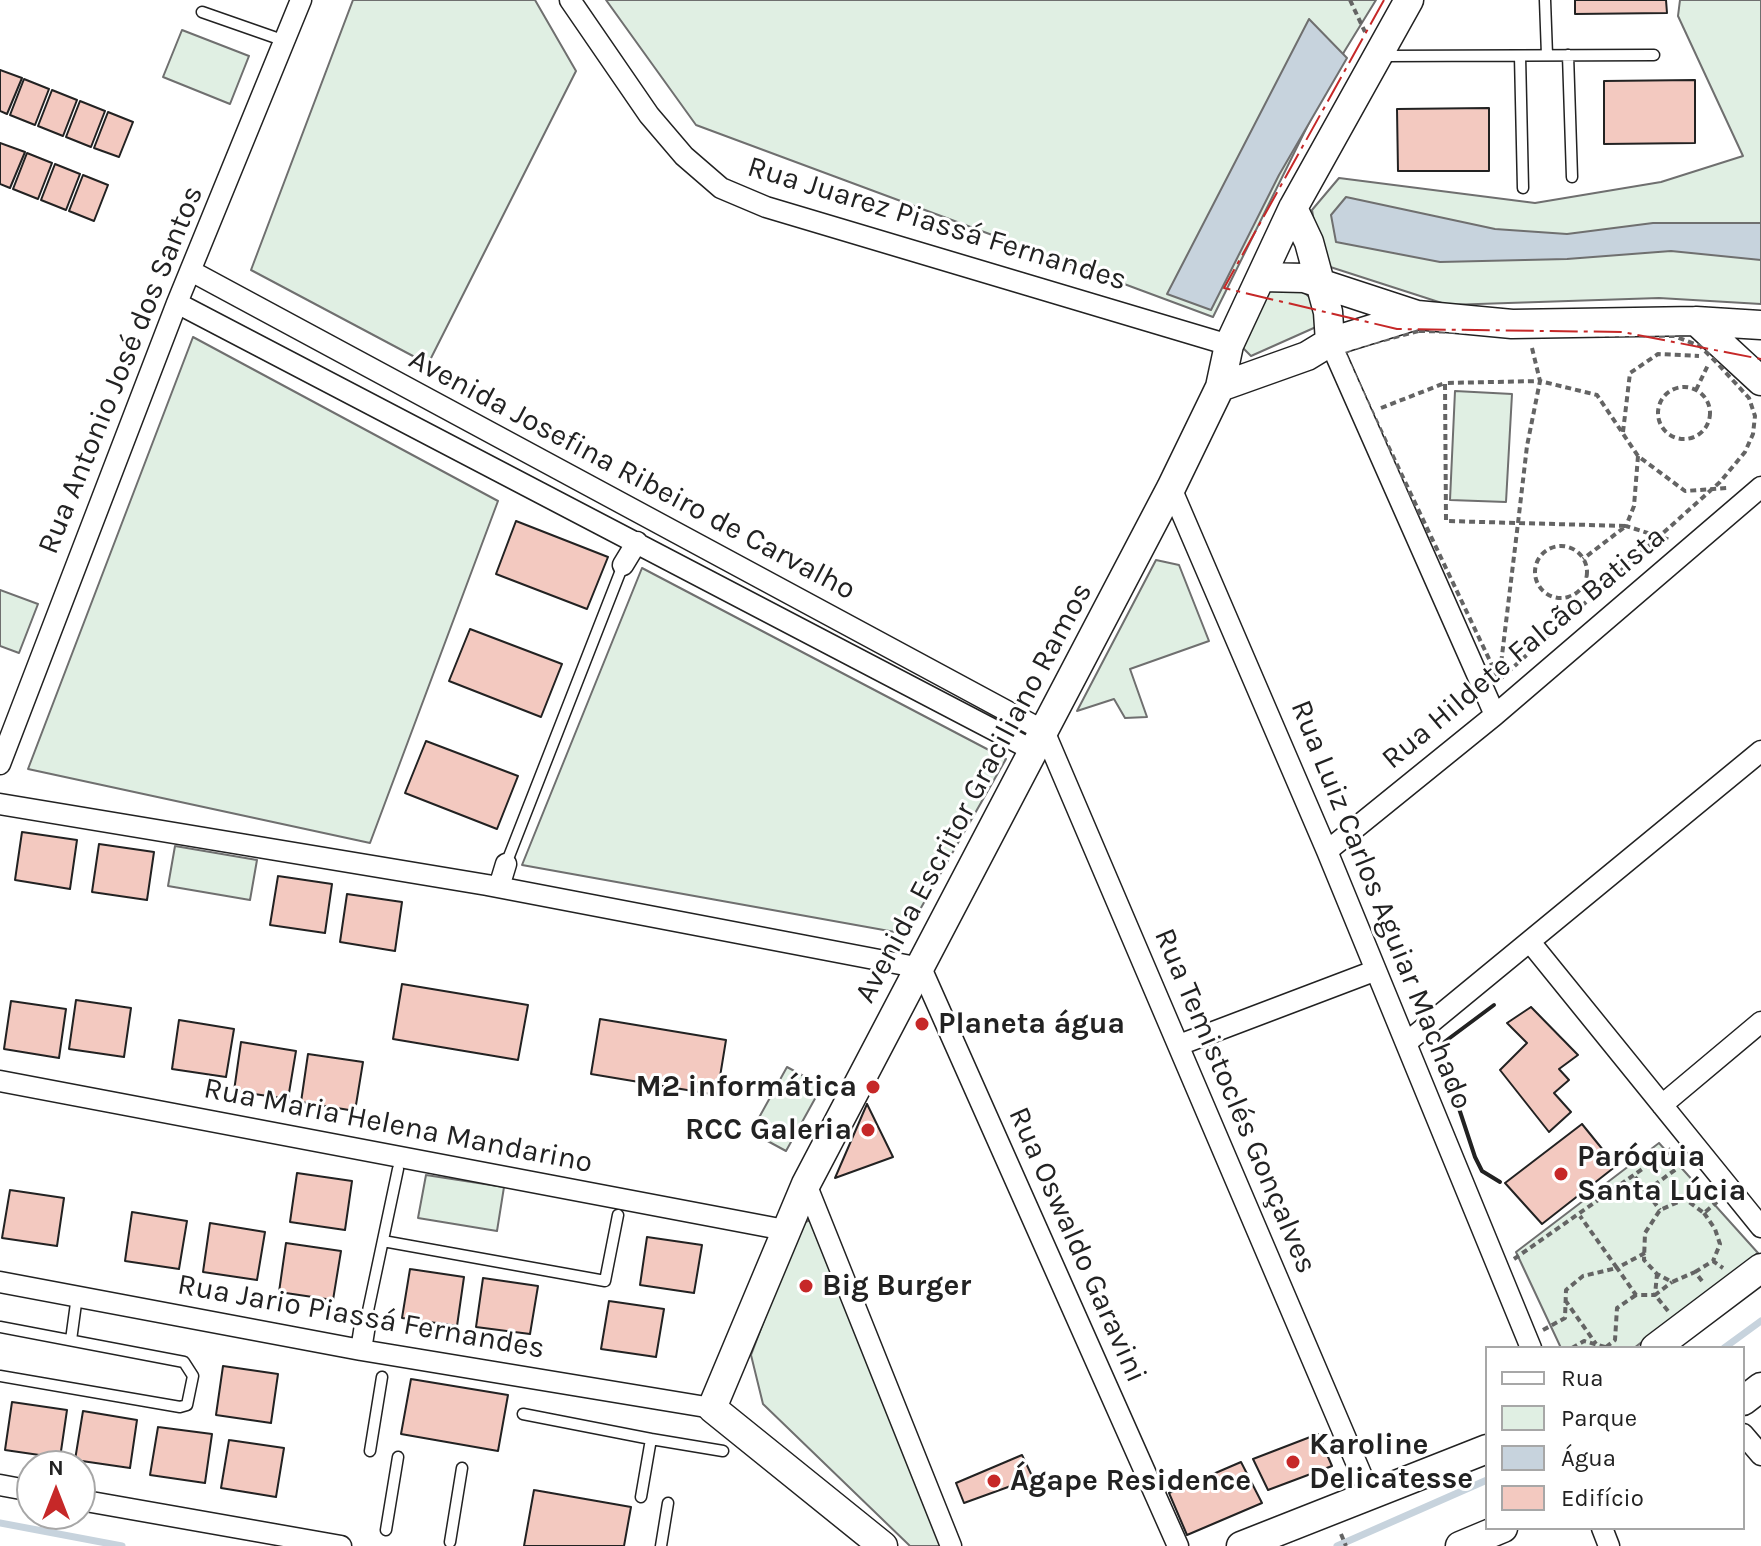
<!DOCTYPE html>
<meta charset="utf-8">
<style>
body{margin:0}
#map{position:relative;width:1761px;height:1546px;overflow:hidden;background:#fff;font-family:Karla,sans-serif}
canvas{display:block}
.legend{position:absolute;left:1485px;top:1346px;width:260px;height:184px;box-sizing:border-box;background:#fff;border:2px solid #a7a7a7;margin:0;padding:10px 14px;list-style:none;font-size:24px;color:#222}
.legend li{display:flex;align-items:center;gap:16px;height:40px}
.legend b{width:40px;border:2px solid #a7a7a7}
.north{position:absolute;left:16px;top:1450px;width:80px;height:80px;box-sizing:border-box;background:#fff;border:2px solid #a7a7a7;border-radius:50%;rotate:0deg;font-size:22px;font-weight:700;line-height:32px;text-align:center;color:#222}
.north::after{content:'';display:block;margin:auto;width:28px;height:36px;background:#c62828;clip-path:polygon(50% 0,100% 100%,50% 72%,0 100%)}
</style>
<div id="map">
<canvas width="1761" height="1546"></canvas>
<ul class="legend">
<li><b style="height:10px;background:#fff"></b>Rua</li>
<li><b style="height:22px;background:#e0efe3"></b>Parque</li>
<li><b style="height:22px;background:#c7d3dd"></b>Água</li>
<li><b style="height:22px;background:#f3c9c0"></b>Edifício</li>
</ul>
<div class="north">N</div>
</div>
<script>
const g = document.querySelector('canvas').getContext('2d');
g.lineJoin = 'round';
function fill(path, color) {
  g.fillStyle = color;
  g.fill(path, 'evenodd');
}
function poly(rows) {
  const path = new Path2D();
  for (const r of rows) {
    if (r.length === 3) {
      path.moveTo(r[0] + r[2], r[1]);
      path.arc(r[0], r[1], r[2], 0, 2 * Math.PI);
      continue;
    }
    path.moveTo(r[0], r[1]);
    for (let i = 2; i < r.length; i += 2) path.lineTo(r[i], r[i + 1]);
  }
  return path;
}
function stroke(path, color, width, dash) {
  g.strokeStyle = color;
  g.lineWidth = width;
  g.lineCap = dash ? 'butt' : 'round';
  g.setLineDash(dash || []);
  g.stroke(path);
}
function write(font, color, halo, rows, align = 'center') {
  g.font = font + ' Karla,sans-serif';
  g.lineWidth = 6;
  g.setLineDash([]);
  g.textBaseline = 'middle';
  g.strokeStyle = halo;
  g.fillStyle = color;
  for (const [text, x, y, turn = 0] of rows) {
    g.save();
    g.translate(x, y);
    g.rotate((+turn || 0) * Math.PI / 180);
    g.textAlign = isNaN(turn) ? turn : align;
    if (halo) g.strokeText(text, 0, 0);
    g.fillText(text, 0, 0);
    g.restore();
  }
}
const green = poly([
 [353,0,535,0,576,71,428,364,251,270,353,0],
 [606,0,1376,0,1344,52,1213,317,696,125,606,0],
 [1680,0,1761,0,1761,304,1659,298,1448,305,1321,264,1312,210,1339,178,1535,203,1661,182,1743,156,1678,16,1680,0],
 [182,30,249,56,230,104,163,77,182,30],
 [1269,289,1301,290,1313,300,1316,327,1251,356,1243,348,1269,289],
 [193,337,498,501,370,843,28,769,193,337],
 [1455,391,1512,394,1506,502,1450,500,1455,391],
 [1156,560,1179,565,1209,641,1130,669,1147,717,1125,718,1114,699,1077,711,1156,560],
 [642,568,1006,759,906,934,522,865,642,568],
 [0,590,38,604,19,653,0,646,0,590],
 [175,846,257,860,250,900,168,886,175,846],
 [787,1067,822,1086,786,1151,751,1132,787,1067],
 [1659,1143,1758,1253,1634,1348,1561,1348,1516,1252,1659,1143],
 [426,1175,504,1187,497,1231,418,1218,426,1175],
 [812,1220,944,1546,910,1546,763,1404,751,1355,801,1223,812,1220]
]);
const water = poly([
 [1309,19,1347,58,1279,175,1211,310,1167,294,1309,19],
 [1346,197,1495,229,1567,234,1653,223,1761,223,1761,260,1671,251,1567,259,1440,262,1336,242,1331,215,1346,197]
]);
const stream = poly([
 [1724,1348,1761,1321],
 [0,1523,122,1546],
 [1337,1546,1487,1480]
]);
const building = poly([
 [1575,0,1666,0,1667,13,1575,14,1575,0],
 [0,70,22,78,7,114,0,111,0,70],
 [24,79,49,89,35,125,10,115,24,79],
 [1695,80,1695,143,1604,144,1604,81,1695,80],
 [52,90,77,100,63,136,38,126,52,90],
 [80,101,105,111,91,147,66,137,80,101],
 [1489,108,1489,171,1398,171,1397,109,1489,108],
 [108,112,133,122,119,157,94,148,108,112],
 [0,143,25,152,10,188,0,184,0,143],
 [27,153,52,163,38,199,13,189,27,153],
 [55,164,80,174,66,210,41,200,55,164],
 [83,175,108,185,94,221,69,211,83,175],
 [516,521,608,557,587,609,496,574,516,521],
 [470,629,562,664,541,717,449,681,470,629],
 [426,741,518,776,497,829,405,793,426,741],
 [22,832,77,840,70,889,15,880,22,832],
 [99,844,154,852,147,900,92,892,99,844],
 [278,876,332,884,325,933,270,925,278,876],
 [347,894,402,902,395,951,340,942,347,894],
 [402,984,528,1005,518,1060,393,1039,402,984],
 [76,1000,131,1008,124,1057,69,1049,76,1000],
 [11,1001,66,1009,59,1058,4,1049,11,1001],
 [1531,1007,1578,1055,1559,1069,1569,1080,1554,1093,1571,1112,1549,1132,1500,1070,1527,1043,1507,1023,1531,1007],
 [600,1019,726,1040,717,1095,591,1074,600,1019],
 [179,1020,234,1029,226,1077,172,1069,179,1020],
 [241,1042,296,1051,288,1099,234,1091,241,1042],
 [308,1054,363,1062,355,1111,301,1102,308,1054],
 [867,1104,893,1157,835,1178,867,1104],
 [1582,1124,1616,1166,1542,1224,1505,1183,1582,1124],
 [297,1173,352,1181,345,1230,290,1222,297,1173],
 [10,1190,64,1198,57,1246,2,1238,10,1190],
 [132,1212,187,1221,179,1269,125,1261,132,1212],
 [210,1223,265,1232,257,1280,203,1272,210,1223],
 [647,1237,702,1245,694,1293,640,1285,647,1237],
 [286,1243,341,1251,333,1300,279,1292,286,1243],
 [410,1269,464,1277,457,1326,402,1318,410,1269],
 [483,1278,538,1286,530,1334,476,1327,483,1278],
 [609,1301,664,1309,656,1357,601,1349,609,1301],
 [223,1366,278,1374,271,1423,216,1415,223,1366],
 [411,1379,508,1395,498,1451,401,1434,411,1379],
 [12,1402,67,1410,60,1458,5,1450,12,1402],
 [83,1411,137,1420,130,1468,75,1460,83,1411],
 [158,1427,212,1434,205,1483,150,1475,158,1427],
 [1318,1434,1332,1466,1268,1490,1253,1459,1318,1434],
 [229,1440,284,1448,276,1497,221,1488,229,1440],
 [1022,1455,1033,1478,964,1503,956,1483,1022,1455],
 [1241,1462,1262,1503,1187,1535,1169,1493,1241,1462],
 [534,1490,631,1507,624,1546,524,1546,534,1490]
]);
const path = poly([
 [1350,0,1365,32],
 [1419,331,1674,336,1700,346,1717,363,1749,398,1755,416,1753,434,1745,452,1720,482,1499,680,1345,355,1345,352,1357,347,1419,331],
 [1532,348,1540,381,1597,395,1638,456,1685,491,1727,488],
 [1684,413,26],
 [1696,390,1708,365],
 [1381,408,1445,383],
 [1623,432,1630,373,1658,354,1699,356],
 [1638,456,1634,506,1626,526,1670,540],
 [1561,572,26],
 [1500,672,1518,523,1527,446,1540,381,1445,383,1446,521,1626,526,1583,559],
 [1635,1177,1660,1210],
 [1646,1191,1686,1162],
 [1704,1213,1715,1229,1720,1244,1713,1261],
 [1645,1253,1617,1268,1636,1295,1655,1295,1657,1274],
 [1514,1259,1671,1149],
 [1695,1272,1713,1261,1723,1268],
 [1702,1281,1695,1272,1672,1282,1657,1274,1644,1260,1645,1233,1660,1210,1685,1199,1704,1213,1717,1202],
 [1565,1300,1596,1344],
 [1668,1311,1655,1295,1672,1282],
 [1543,1330,1565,1318,1566,1290,1583,1276,1617,1268,1580,1216],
 [1606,1347,1615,1340,1617,1308,1636,1295],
 [1572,1348,1584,1341,1605,1347],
 [1341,1534,1346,1546]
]);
const lane = poly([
 [1545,0,1547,55],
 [202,12,285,41],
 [1568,55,1572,177],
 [1384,56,1654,55],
 [1520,56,1523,188],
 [506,864,623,565],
 [383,1241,605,1281,618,1215],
 [365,1325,398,1169],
 [0,1327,184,1362,193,1376,187,1405,180,1407,0,1376],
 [71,1340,77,1296],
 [523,1414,651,1439],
 [370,1451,382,1377],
 [641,1497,651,1439,723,1451],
 [386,1530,398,1457],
 [450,1542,462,1468],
 [661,1546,668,1503]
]);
const street = poly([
 [570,0,649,115,684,156,721,188,766,207,1229,345],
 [191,271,1044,731,1370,1495],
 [177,303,1034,751],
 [1330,342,1495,715],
 [1171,488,1327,851,1531,1348],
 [623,565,637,542],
 [0,764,177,303,301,0],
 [0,804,487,885,921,968,1178,1546],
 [1327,851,1495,715,1761,487],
 [499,887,506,864],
 [1530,942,1761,1227],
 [1406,1043,1761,751],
 [1179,1045,1374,971],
 [0,1081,785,1230],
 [1662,1105,1761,1022],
 [806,1184,951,1546],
 [0,1282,361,1350,712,1408],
 [361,1350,365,1325],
 [1743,1434,1761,1455],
 [0,1485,32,1491],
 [80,1500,341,1546],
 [1602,1528,1609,1546]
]);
const secondary = poly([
 [1293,208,1309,242,1328,312,1330,342],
 [1262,277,1304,278,1417,315,1512,324,1696,321,1761,325],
 [1696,321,1761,381],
 [1220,387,1307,356,1330,342,1417,315],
 [1655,1348,1761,1268],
 [1743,1401,1761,1387],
 [883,1546,712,1408,806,1184,1171,488,1220,387,1229,345,1293,208,1409,0],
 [1241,1546,1487,1449],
 [1460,1546,1503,1528]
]);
const wall = poly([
 [1494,1005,1443,1043,1444,1063,1475,1157,1482,1171,1500,1182]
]);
const power = poly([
 [1384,0,1224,288,1397,329,1622,332,1761,359]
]);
const markers = [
 [922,1024,8,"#c62828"],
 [873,1087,8,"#c62828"],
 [868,1130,8,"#c62828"],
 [1561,1174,8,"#c62828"],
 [806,1286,8,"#c62828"],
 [1293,1462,8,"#c62828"],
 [994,1481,8,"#c62828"]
];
const streetNames = [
 ["Rua Juarez Piassá Fernandes",937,224,17],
 ["Rua Antonio José dos Santos",121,370,-68],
 ["Avenida Josefina Ribeiro de Carvalho",632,475,28],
 ["Rua Hildete Falcão Batista",1524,648,-40],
 ["Avenida Escritor Graciliano Ramos",974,793,-62],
 ["Rua Luiz Carlos Aguiar Machado",1381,905,68],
 ["Rua Temistoclés Gonçalves",1235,1101,67],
 ["Rua Maria Helena Mandarino",398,1126,11],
 ["Rua Oswaldo Garavini",1077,1245,66],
 ["Rua Jario Piassá Fernandes",361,1317,10]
];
const poiNames = [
 ["Planeta água",938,1024],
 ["M2 informática",857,1087,"right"],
 ["RCC Galeria",852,1130,"right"],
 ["Paróquia",1577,1157],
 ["Santa Lúcia",1577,1191],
 ["Big Burger",822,1286],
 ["Karoline",1309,1445],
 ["Delicatesse",1309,1479],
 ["Ágape Residence",1010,1481]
];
fill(green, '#e0efe3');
stroke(green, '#6f6f6f', 2);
fill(water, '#c7d3dd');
stroke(water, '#6f6f6f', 2);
stroke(stream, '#c7d3dd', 7);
fill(building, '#f3c9c0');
stroke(building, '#222', 2);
stroke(lane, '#222', 13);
stroke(street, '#222', 23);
stroke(secondary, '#222', 31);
stroke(path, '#646464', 4, [6, 4]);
stroke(lane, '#fff', 10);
stroke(street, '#fff', 20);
stroke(secondary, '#fff', 28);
stroke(wall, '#222', 4);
stroke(power, '#c62828', 2, [28, 6, 4, 6]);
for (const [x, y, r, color] of markers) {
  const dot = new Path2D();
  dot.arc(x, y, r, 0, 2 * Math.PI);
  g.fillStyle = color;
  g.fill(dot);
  stroke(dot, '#fff', 3);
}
write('30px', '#222', '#fff', streetNames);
write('bold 30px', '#222', '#fff', poiNames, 'left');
</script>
